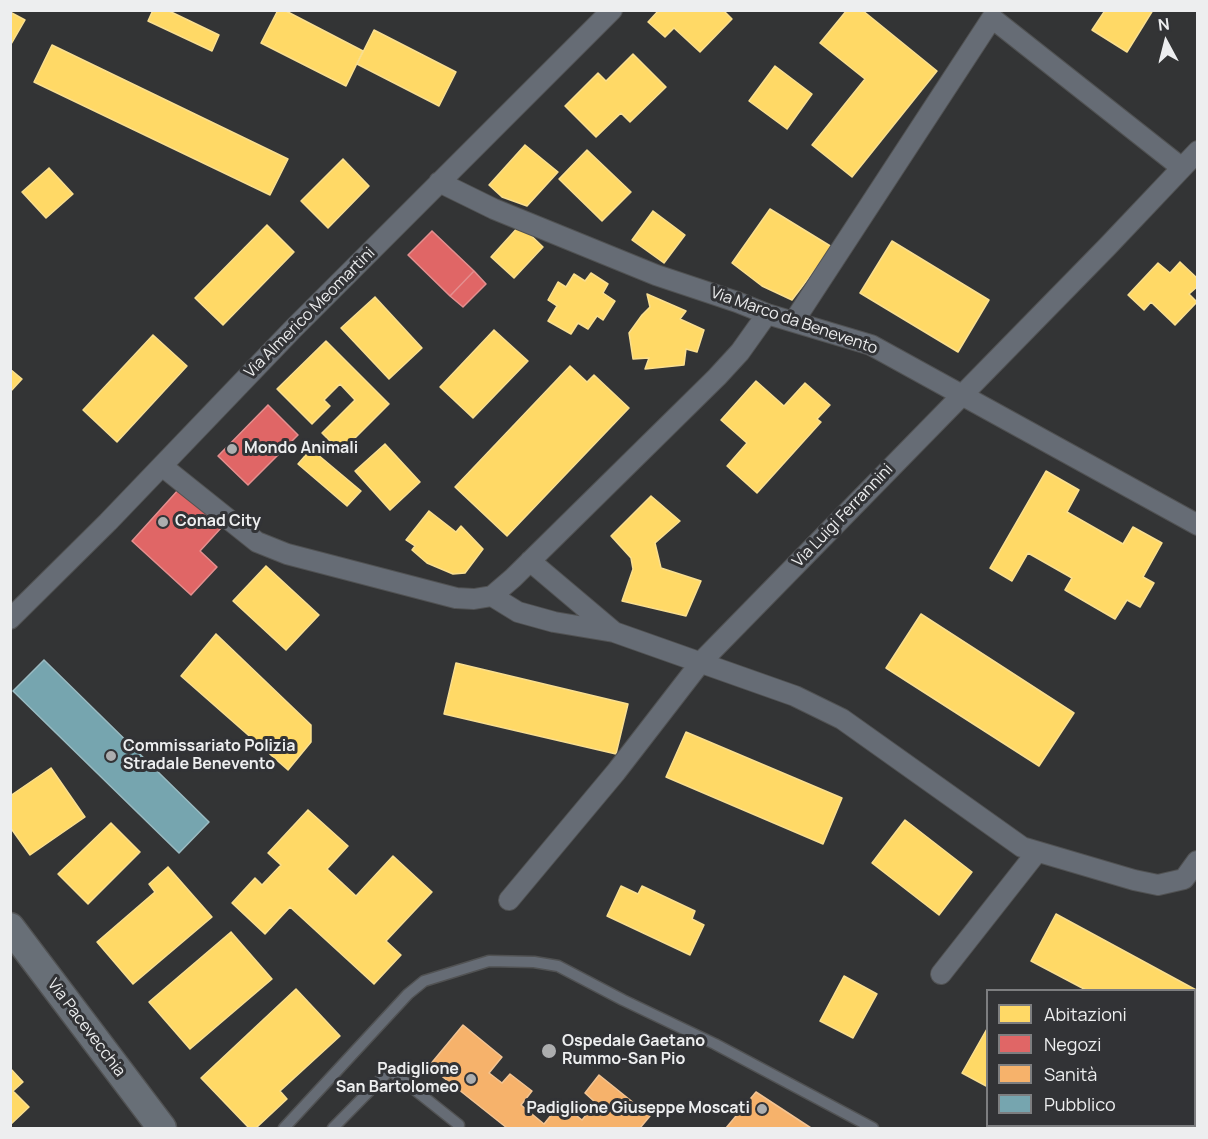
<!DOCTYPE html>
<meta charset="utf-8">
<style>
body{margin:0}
#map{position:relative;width:1208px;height:1139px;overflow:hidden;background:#333435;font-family:Manrope,sans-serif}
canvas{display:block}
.frame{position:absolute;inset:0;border:12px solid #edeeef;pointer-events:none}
.legend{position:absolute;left:986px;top:989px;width:210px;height:138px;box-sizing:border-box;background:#323336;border:2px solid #7d7e80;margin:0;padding:8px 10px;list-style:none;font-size:18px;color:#edeeef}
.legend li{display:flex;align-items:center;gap:12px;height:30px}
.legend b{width:30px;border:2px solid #7d7e80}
.north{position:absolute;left:1136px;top:12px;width:60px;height:60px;-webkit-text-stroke:4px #323336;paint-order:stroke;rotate:353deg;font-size:16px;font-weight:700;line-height:24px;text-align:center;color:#edeeef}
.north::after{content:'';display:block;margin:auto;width:21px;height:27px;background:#edeeef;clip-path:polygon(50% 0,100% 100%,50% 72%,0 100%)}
</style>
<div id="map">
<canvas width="1208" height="1139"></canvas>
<div class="frame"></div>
<ul class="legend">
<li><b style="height:16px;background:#ffd966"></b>Abitazioni</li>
<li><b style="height:16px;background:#e06666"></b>Negozi</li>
<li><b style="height:16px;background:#f6b26b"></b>Sanità</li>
<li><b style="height:16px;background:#76a5af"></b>Pubblico</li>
</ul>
<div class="north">N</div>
</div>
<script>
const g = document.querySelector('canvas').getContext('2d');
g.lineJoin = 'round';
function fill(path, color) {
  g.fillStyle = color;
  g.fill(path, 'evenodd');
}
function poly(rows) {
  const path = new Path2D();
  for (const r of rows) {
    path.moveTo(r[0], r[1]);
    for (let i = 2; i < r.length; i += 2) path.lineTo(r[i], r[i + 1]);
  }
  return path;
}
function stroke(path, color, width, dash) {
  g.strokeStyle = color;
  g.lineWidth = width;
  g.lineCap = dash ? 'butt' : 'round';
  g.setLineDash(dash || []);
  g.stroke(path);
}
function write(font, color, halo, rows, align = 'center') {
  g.font = font + ' Manrope,sans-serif';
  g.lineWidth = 6;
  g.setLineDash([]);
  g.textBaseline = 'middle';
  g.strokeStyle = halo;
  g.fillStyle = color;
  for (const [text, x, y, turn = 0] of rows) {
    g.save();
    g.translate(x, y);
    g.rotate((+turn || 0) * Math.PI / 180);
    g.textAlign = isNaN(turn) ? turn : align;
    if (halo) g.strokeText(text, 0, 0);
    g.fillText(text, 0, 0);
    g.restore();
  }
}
const homes = poly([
 [153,10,167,10,219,35,212,51,148,21,153,10],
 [278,10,284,10,363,51,346,86,261,43,278,10],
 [659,10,723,10,732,19,700,52,674,28,665,37,648,22,659,10],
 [847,10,862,10,937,71,852,177,812,145,865,79,820,43,847,10],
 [1102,10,1153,10,1127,52,1092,30,1104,12,1102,10],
 [10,12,25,20,10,46,10,12],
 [374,30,456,72,439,106,357,64,374,30],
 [52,45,288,159,270,195,34,82,52,45],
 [633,54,666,87,630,122,621,113,596,137,565,106,598,73,606,81,633,54],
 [775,66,812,94,787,129,749,101,775,66],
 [525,145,558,172,527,206,502,197,489,185,525,145],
 [587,150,631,192,602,221,559,179,587,150],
 [343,159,369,186,328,228,301,201,343,159],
 [49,168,73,194,46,218,22,192,49,168],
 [770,209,832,247,792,300,762,286,732,263,770,209],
 [653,211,685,235,664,263,632,240,653,211],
 [267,225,294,252,223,325,195,298,267,225],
 [520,225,543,247,514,278,491,257,520,225],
 [892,241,989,300,958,352,860,293,892,241],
 [1180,262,1198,279,1198,286,1189,294,1197,302,1175,325,1151,302,1144,310,1128,295,1158,263,1170,273,1180,262],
 [591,273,608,284,603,293,615,301,603,320,597,316,588,329,578,323,571,334,548,321,557,306,548,300,558,282,566,287,574,274,585,281,591,273],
 [647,294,686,311,680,319,704,330,697,352,686,349,684,365,645,369,649,358,633,359,629,333,642,315,650,307,647,294],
 [375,297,422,348,389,379,341,328,375,297],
 [494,330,528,361,473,418,440,387,494,330],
 [153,335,187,366,117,442,83,410,153,335],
 [326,341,389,404,341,452,322,433,355,400,340,384,324,400,330,406,312,424,277,389,326,341],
 [570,366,587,382,594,375,629,408,507,536,455,487,570,366],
 [10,369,22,379,10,392,10,369],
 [756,381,784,406,805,383,830,405,817,419,821,422,757,493,727,466,747,443,721,420,756,381],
 [385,444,420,482,390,510,355,471,385,444],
 [311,449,361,491,347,506,298,464,311,449],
 [1046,471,1079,490,1067,512,1123,544,1133,527,1162,543,1143,577,1154,583,1140,607,1127,600,1115,619,1065,590,1072,578,1028,553,1012,581,990,568,1046,471],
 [651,496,680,521,655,543,661,568,701,581,686,616,622,601,633,569,631,558,611,536,651,496],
 [429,511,456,532,461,526,483,549,465,573,453,574,427,563,412,550,415,546,406,540,429,511],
 [266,566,319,615,286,650,233,601,266,566],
 [921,614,1074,713,1039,766,886,668,921,614],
 [216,634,311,725,311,742,288,770,181,676,216,634],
 [456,663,628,704,616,754,444,714,456,663],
 [686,732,842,798,823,844,666,777,686,732],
 [51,768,85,817,30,855,10,827,10,796,51,768],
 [308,810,348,846,327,869,356,896,393,856,432,892,386,941,401,955,374,984,290,907,265,934,232,903,255,878,262,885,281,865,268,853,308,810],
 [905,820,972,872,939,915,872,863,905,820],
 [111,823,140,852,88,904,58,874,111,823],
 [168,867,212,917,133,984,97,942,155,892,149,884,168,867],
 [621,886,638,894,642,886,695,911,692,919,704,925,690,955,607,916,621,886],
 [1056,914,1198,991,1198,1011,1194,1017,1194,990,1086,990,1031,961,1056,914],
 [231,932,272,979,190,1049,149,1002,231,932],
 [844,976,877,994,853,1038,820,1021,844,976],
 [296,989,340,1036,280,1091,287,1099,256,1128,249,1128,201,1078,296,989],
 [988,1027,988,1087,962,1073,988,1027],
 [10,1068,23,1082,13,1091,29,1107,10,1125,10,1068],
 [1059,1126,1128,1126,1126,1128,1064,1128,1059,1126]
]);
const shops = poly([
 [432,231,474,271,450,296,408,255,432,231],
 [474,271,486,284,463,307,450,296,474,271],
 [268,405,298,435,248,485,218,456,268,405],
 [179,489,221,528,200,551,217,567,191,595,132,541,179,489]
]);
const health = poly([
 [463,1025,502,1057,489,1073,502,1083,510,1074,532,1091,521,1105,544,1124,561,1103,582,1120,596,1103,585,1093,599,1075,650,1116,640,1128,507,1128,429,1066,463,1025],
 [756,1092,811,1128,726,1128,756,1092]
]);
const public = poly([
 [44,660,209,822,179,853,13,691,44,660]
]);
const lane = poly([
 [284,1128,408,994,424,981,489,961,534,962,558,966,623,1000,715,1044,873,1128],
 [333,1128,390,1070,459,1125]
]);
const street = poly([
 [439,182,494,209,656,275,737,302,767,314,871,345,1198,525],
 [794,321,992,18,1182,168],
 [162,466,257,542,287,554,456,598,474,599,492,596,513,578,717,377,740,352,767,314],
 [530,561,614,632],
 [492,596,518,612,554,622,614,632,795,696,842,719,1022,847,1134,880,1158,885,1184,879,1197,861],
 [10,619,108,522,293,329,612,10],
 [509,900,616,772,701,662,1107,247,1198,151],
 [941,974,1037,852],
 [1194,1103,1198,1097],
 [1186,1128,1187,1126]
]);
const secondary = poly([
 [10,927,162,1128]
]);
const markers = [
 [232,449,6,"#acadae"],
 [163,522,6,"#acadae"],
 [111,756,6,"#acadae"],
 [549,1051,8,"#acadae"],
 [471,1079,6,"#acadae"],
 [762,1109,6,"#acadae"]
];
const streetNames = [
 ["Via Almerico Meomartini",310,313,-45],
 ["Via Marco da Benevento",794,321,19],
 ["Via Luigi Ferrannini",843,516,-46],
 ["Via Pacevecchia",86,1028,53]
];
const poiNames = [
 ["Mondo Animali",244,449],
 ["Conad City",175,522],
 ["Commissariato Polizia",123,747],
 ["Stradale Benevento",123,765],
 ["Ospedale Gaetano",562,1042],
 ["Rummo-San Pio",562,1060],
 ["Padiglione",459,1070,"right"],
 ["San Bartolomeo",459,1088,"right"],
 ["Padiglione Giuseppe Moscati",750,1109,"right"]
];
fill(homes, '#ffd966');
stroke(homes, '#fadf8f', 1.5);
fill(shops, '#e06666');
stroke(shops, '#e48f8f', 1.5);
fill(health, '#f6b26b');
stroke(health, '#f3c493', 1.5);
fill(public, '#76a5af');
stroke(public, '#9abbc2', 1.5);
stroke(lane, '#515253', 13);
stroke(street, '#515253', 22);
stroke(secondary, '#515253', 31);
stroke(lane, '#666c75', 10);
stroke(street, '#666c75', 20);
stroke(secondary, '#686f77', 28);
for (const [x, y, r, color] of markers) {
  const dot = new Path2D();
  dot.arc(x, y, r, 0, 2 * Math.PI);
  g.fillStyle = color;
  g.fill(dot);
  stroke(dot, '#323336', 2);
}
write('16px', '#edeeef', '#323336', streetNames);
write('bold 16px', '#edeeef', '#323336', poiNames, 'left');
</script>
